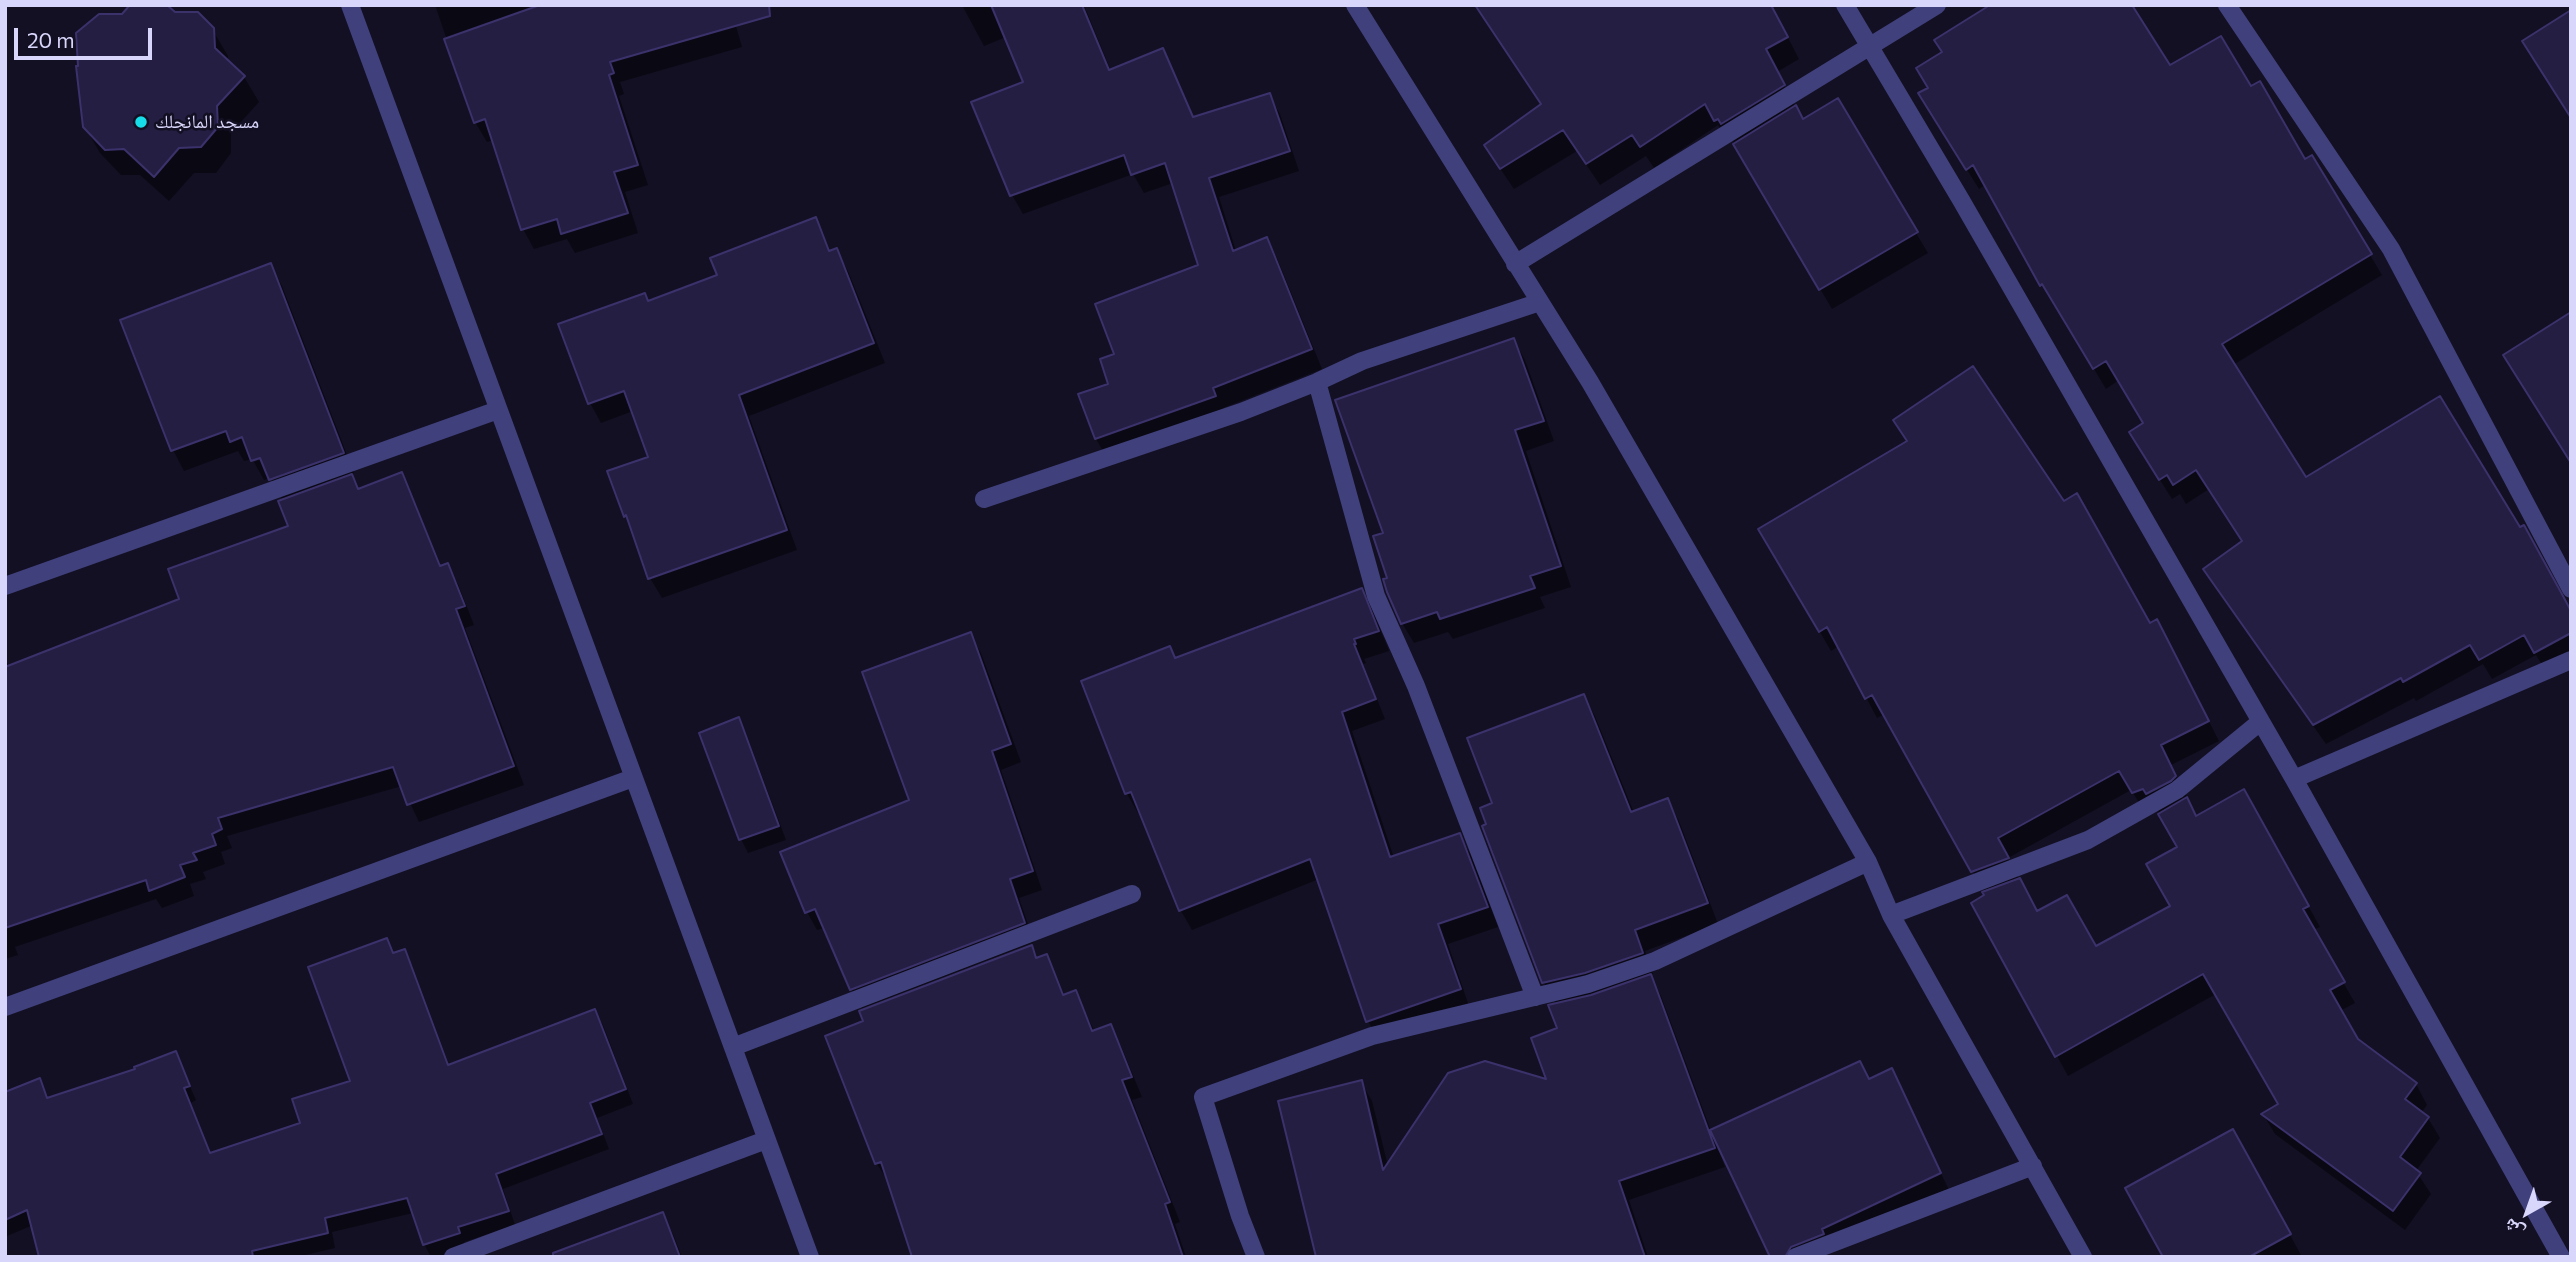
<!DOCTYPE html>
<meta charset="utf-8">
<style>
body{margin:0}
#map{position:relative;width:2576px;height:1262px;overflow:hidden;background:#131023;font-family:Commissioner,"Noto Naskh Arabic",sans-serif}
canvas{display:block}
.frame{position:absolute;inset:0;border:7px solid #d9d6fb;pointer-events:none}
.north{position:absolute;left:2492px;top:1178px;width:70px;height:70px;-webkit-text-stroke:5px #131023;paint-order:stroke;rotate:220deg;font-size:19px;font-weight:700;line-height:28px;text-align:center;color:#d9d6fb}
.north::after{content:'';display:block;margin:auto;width:24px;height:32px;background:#d9d6fb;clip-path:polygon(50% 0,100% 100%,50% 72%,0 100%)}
.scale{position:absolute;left:14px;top:28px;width:138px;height:32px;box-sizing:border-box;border:4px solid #d9d6fb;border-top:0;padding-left:9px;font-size:21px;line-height:24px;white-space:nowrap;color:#d9d6fb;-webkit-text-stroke:5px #131023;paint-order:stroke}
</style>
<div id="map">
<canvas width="2576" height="1262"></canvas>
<div class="frame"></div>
<div class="north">ش</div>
<div class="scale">20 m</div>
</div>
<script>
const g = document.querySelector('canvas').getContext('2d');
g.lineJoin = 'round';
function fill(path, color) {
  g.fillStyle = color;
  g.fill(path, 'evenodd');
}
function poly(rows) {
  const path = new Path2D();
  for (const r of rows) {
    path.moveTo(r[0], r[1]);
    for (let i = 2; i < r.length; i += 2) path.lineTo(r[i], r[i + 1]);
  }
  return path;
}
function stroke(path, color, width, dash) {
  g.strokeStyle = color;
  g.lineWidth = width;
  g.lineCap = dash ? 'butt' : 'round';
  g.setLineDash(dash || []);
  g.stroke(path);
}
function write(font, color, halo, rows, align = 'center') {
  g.font = font + ' Commissioner,"Noto Naskh Arabic",sans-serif';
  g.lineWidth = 5;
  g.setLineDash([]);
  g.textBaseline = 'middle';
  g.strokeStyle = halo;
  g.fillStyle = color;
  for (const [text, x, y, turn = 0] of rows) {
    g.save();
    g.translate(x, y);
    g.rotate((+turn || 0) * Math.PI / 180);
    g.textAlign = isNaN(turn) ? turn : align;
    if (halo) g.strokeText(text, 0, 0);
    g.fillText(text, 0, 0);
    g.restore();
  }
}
const shadow = poly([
 [435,5,730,5,742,47,620,82,624,94,619,96,648,185,625,192,638,233,575,253,567,239,534,249,523,229,494,140,487,142,475,122],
 [962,5,1084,5,1111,71,1162,50,1194,118,1269,95,1280,114,1299,171,1219,197,1236,251,1266,239,1277,258,1322,369,1223,408,1226,415,1107,458,1096,439,1080,395,1111,385,1116,355,1200,266,1173,183,1144,193,1133,174,1023,214,1012,195,1025,83,1006,37,984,46],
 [1476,5,1771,5,1799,59,1777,72,1803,121,1837,101,1928,253,1832,309,1735,145,1732,140,1728,142,1718,125,1654,168,1646,156,1600,185,1577,151,1514,189,1499,167,1542,106],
 [174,14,212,29,228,56,228,63,244,77,259,102,231,133,231,153,216,173,194,173,169,201,140,175,121,175,100,153,85,127],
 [2170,68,2251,89,2304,161,2311,157,2382,275,2233,365,2305,479,2571,614,2571,660,2547,673,2536,655,2492,679,2483,664,2416,701,2414,698,2326,744,2217,590,2205,570,2243,542,2209,489,2186,504,2180,494,2172,499,2143,453,2145,424,2119,380,2106,389,2055,304,2054,305,1985,185,1979,189,1932,113],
 [815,219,831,252,836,250,848,271,885,363,749,416,797,550,662,598,650,578,610,472,650,458,633,411,601,423,590,403,649,302,719,276],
 [271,265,282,286,354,473,351,475,360,491,401,474,411,493,442,568,448,565,458,584,474,625,465,628,524,785,419,822,402,786,227,836,232,848,221,852,225,864,203,872,206,879,190,884,194,896,162,908,156,899,15,947,18,955,5,959,5,658,9,667,181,600,290,527,283,501,271,478,264,480,254,462,269,456,244,461,238,451,184,471,173,450],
 [1514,340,1525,360,1554,441,1526,451,1571,587,1540,597,1545,608,1453,639,1448,632,1414,643,1402,623,1389,579,1385,534],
 [2063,503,2150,625,2168,641,2219,741,2171,765,2197,817,2244,791,2320,927,2313,930,2355,1003,2340,1011,2357,1040,2416,1084,2427,1105,2421,1113,2428,1118,2440,1138,2416,1171,2431,1194,2405,1230,2275,1134,2263,1114,2281,1105,2216,994,2068,1076,2057,1056,1985,893,1885,714,1877,718,1839,646,1831,651,1760,529],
 [2131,790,2145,812,2156,807,2179,848,2172,907,2095,948,2037,913,2008,858],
 [1361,590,1372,609,1389,651,1364,659,1366,663,1363,664,1385,719,1352,731,1394,858,1459,835,1471,855,1498,927,1448,944,1470,1009,1379,1040,1368,1021,1319,879,1192,930,1181,911,1141,812,1138,813,1127,794,1083,682,1176,659],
 [970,634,981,653,1021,762,1001,770,1042,890,1019,898,1034,942,862,1008,851,989,825,928,817,930,807,912,911,801],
 [1584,696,1595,716,1634,813,1668,801,1679,821,1718,924,1645,951,1653,974,1649,975,1661,996,1711,1131,1870,1081,1891,1071,1951,1194,1832,1250,1833,1252,1816,1257,1773,1257,1720,1145,1717,1146,1725,1167,1629,1200,1648,1257,1318,1257,1361,1082,1372,1101,1388,1166,1549,1082,1559,1029,1557,1005,1544,983,1489,825,1495,804],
 [738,719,746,733,786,840,748,853,741,839,701,734],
 [386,940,394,954,404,951,412,965,450,1067,595,1011,603,1025,633,1104,597,1118,609,1149,503,1189,515,1225,464,1242,467,1248,438,1257,431,1257,424,1244,413,1213,332,1232,335,1248,297,1257,41,1257,33,1225,5,1237,5,1094,39,1080,49,1099,137,1070,175,1053,196,1100,191,1103,211,1155,302,1124,352,1082],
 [1031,947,1038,959,1046,956,1065,996,1075,992,1095,1032,1110,1026,1121,1046,1142,1097,1132,1100,1180,1222,1175,1224,1186,1257,914,1257,889,1182,876,1163,866,1022],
 [2244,1151,2301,1255,2167,1257],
 [662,1214,673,1234,682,1257,564,1257]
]);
const building = poly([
 [130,5,167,5,175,12,198,12,214,28,215,48,245,76,217,106,218,127,201,147,179,148,154,177,124,149,105,150,83,127,76,66,78,66,76,33,99,14,122,14,130,5],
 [540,5,769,5,770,16,610,62,614,73,609,75,638,165,614,172,628,213,561,234,557,219,521,230,485,119,474,123,444,39,540,5],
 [991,5,1082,5,1109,70,1163,48,1193,117,1270,93,1290,151,1209,178,1233,251,1267,237,1312,349,1213,388,1216,396,1095,439,1078,394,1108,384,1100,359,1114,354,1095,304,1198,265,1165,163,1131,175,1124,155,1010,196,971,102,1023,82,991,5],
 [1475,5,1771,5,1788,37,1766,49,1785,85,1721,124,1718,119,1714,121,1705,104,1640,147,1632,135,1586,164,1563,130,1500,169,1484,145,1541,104,1475,5],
 [1990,5,2132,5,2170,65,2221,36,2251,86,2260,81,2305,159,2312,155,2372,254,2222,344,2306,477,2440,396,2520,527,2524,525,2563,596,2571,611,2571,633,2534,653,2524,635,2479,660,2470,645,2403,682,2401,678,2313,725,2203,569,2242,541,2196,470,2173,485,2167,475,2159,480,2129,432,2143,423,2106,361,2093,369,2042,284,2040,286,1973,165,1966,170,1918,93,1928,88,1916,68,1942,52,1934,40,1990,5],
 [2571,10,2571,118,2522,41,2571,10],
 [1838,98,1918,232,1819,290,1733,144,1796,105,1803,119,1838,98],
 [816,217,829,251,837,248,874,343,739,395,787,530,648,579,626,515,624,517,607,471,648,457,624,391,588,404,558,324,645,293,648,301,717,275,710,258,816,217],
 [271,263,344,453,269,480,260,458,251,461,242,437,230,442,226,431,171,451,120,320,271,263],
 [2571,312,2571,463,2503,355,2571,312],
 [1514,338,1544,421,1515,430,1561,566,1530,576,1535,588,1440,619,1437,612,1401,624,1387,592,1383,579,1387,578,1373,536,1383,533,1335,400,1514,338],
 [1973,366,2064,501,2077,493,2150,623,2157,619,2209,721,2161,745,2176,776,2171,781,2146,794,2143,789,2132,793,2119,771,1998,838,2009,858,1971,872,1872,695,1865,699,1827,627,1819,632,1758,529,1907,441,1893,420,1973,366],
 [402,472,440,566,448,563,465,606,456,609,514,766,407,805,393,767,218,818,222,829,212,834,216,845,193,853,197,860,180,865,185,877,149,891,146,880,5,928,5,667,179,599,168,569,288,526,278,501,352,474,358,489,402,472],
 [1362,588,1379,631,1354,639,1356,644,1354,644,1376,699,1342,712,1390,857,1460,833,1488,907,1438,924,1461,989,1366,1022,1310,859,1179,911,1131,792,1125,794,1081,681,1170,646,1175,658,1362,588],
 [971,632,1011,744,992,751,1033,871,1010,879,1025,923,850,990,815,909,805,913,780,852,909,800,862,672,971,632],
 [1584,694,1631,812,1668,798,1708,903,1635,930,1643,953,1585,973,1542,983,1482,826,1486,824,1480,808,1492,803,1467,738,1584,694],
 [739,717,779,826,739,840,699,733,739,717],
 [2244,789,2309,906,2303,909,2345,982,2330,990,2358,1039,2417,1083,2405,1099,2429,1117,2400,1157,2421,1173,2393,1211,2261,1114,2278,1104,2203,974,2055,1057,1971,903,1984,895,1982,892,2020,878,2037,911,2067,895,2096,946,2170,906,2146,864,2177,847,2158,814,2187,797,2196,816,2244,789],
 [387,938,393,953,405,949,448,1065,595,1009,626,1089,590,1103,602,1134,496,1174,509,1211,458,1227,460,1233,423,1245,407,1198,325,1218,328,1233,252,1251,253,1257,39,1257,27,1210,5,1220,5,1092,40,1078,47,1098,135,1069,134,1067,176,1051,190,1086,184,1088,210,1153,300,1123,292,1099,350,1081,308,967,387,938],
 [1032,945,1036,958,1047,954,1063,995,1076,990,1092,1031,1111,1024,1132,1077,1122,1080,1170,1202,1165,1204,1183,1257,912,1257,881,1162,875,1164,825,1036,863,1021,859,1011,1032,945],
 [1651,974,1715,1148,1619,1181,1645,1257,1316,1257,1278,1101,1362,1080,1383,1170,1448,1073,1485,1061,1546,1079,1531,1038,1557,1028,1548,1005,1591,995,1651,974],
 [1860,1061,1869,1079,1892,1068,1941,1173,1822,1229,1824,1234,1791,1247,1785,1257,1770,1257,1710,1130,1860,1061],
 [2233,1129,2291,1234,2249,1257,2163,1257,2125,1188,2233,1129],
 [663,1212,680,1257,553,1257,553,1253,663,1212]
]);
const minor = poly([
 [350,5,810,1257],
 [1355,5,1590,382,1868,862,1891,915,2083,1257],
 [1845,5,1961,200,2294,779,2561,1257],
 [2227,5,2391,249,2571,589],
 [1515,264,1937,5],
 [1317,382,1376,596,1416,686,1535,997],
 [984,499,1241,412,1317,382,1362,361,1540,302],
 [5,586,498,410],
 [2294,779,2571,660],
 [1891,915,2088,840,2177,790,2260,722],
 [5,1007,633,778],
 [733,1047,1132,894],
 [453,1257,766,1140],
 [1256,1257,1240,1216,1203,1097,1372,1036,1588,984,1655,961,1868,862],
 [1796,1257,2033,1166]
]);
const markers = [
 [141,122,7,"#16dde8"]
];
const poiNames = [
 ["مسجد المانجلك",155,122]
];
fill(shadow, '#0007');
fill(building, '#241e42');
stroke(building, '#3b326c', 2);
stroke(minor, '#40407d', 18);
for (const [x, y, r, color] of markers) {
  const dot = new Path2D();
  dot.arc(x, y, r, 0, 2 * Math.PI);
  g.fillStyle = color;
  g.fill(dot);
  stroke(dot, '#131023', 2.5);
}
write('19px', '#d9d6fb', '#131023', poiNames, 'left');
</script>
